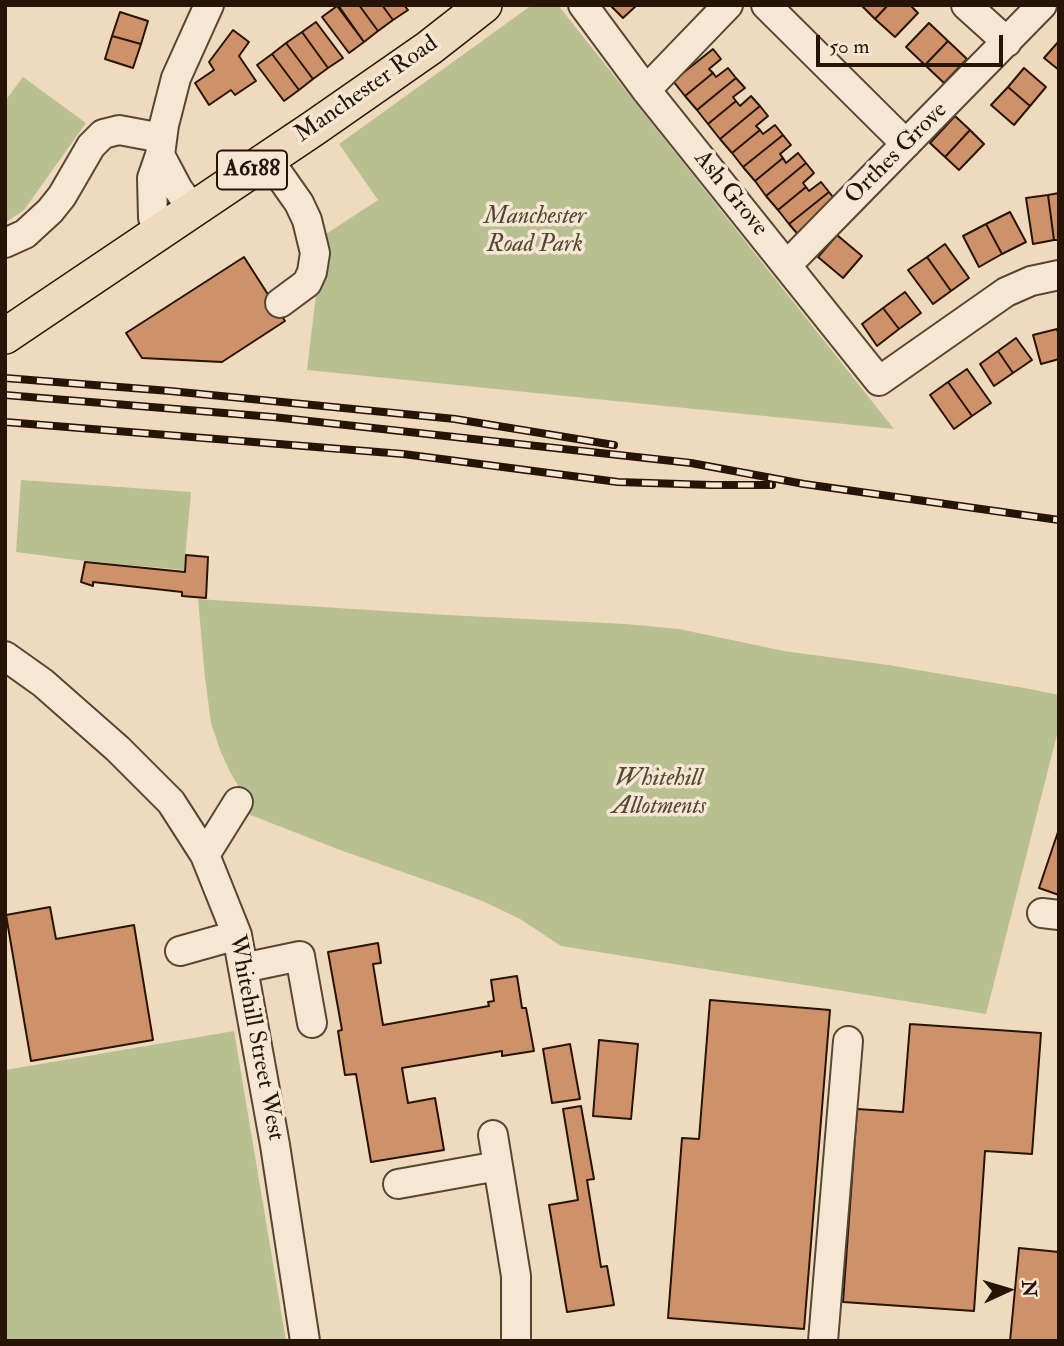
<!DOCTYPE html>
<style>
body{margin:0}
#map{position:relative;width:1064px;height:1346px;overflow:hidden;background:#f0dabd;font-family:"IM FELL Double Pica",serif}
canvas{display:block}
.frame{position:absolute;inset:0;border:7px solid #261506;pointer-events:none}
.north{position:absolute;left:973px;top:1255px;width:70px;height:70px;-webkit-text-stroke:5px #f5e7d4;paint-order:stroke;rotate:86deg;font-size:19px;font-weight:700;line-height:28px;text-align:center;color:#261506}
.north::after{content:'';display:block;margin:auto;width:24px;height:32px;background:#261506;clip-path:polygon(50% 0,100% 100%,50% 72%,0 100%)}
.scale{position:absolute;left:816px;top:35px;width:187px;height:32px;box-sizing:border-box;border:4px solid #261506;border-top:0;padding-left:9px;font-size:21px;line-height:24px;white-space:nowrap;color:#261506;-webkit-text-stroke:5px #f5e7d4;paint-order:stroke}
</style>
<div id="map">
<canvas width="1064" height="1346"></canvas>
<div class="frame"></div>
<div class="north">N</div>
<div class="scale">50 m</div>
</div>
<script>
const g = document.querySelector('canvas').getContext('2d');
g.lineJoin = 'round';
function fill(path, color) {
  g.fillStyle = color;
  g.fill(path, 'evenodd');
}
function poly(rows) {
  const path = new Path2D();
  for (const r of rows) {
    path.moveTo(r[0], r[1]);
    for (let i = 2; i < r.length; i += 2) path.lineTo(r[i], r[i + 1]);
  }
  return path;
}
function stroke(path, color, width, dash) {
  g.strokeStyle = color;
  g.lineWidth = width;
  g.lineCap = dash ? 'butt' : 'round';
  g.setLineDash(dash || []);
  g.stroke(path);
}
function write(font, color, halo, rows, align = 'center') {
  g.font = font + ' "IM FELL Double Pica",serif';
  g.lineWidth = 7;
  g.setLineDash([]);
  g.textBaseline = 'middle';
  g.strokeStyle = halo;
  g.fillStyle = color;
  for (const [text, x, y, turn = 0] of rows) {
    g.save();
    g.translate(x, y);
    g.rotate((+turn || 0) * Math.PI / 180);
    g.textAlign = isNaN(turn) ? turn : align;
    if (halo) g.strokeText(text, 0, 0);
    g.fillText(text, 0, 0);
    g.restore();
  }
}
const green = poly([
 [532,5,558,5,894,429,307,370,323,236,378,200,339,144],
 [23,77,86,123,24,210,5,223,5,101],
 [21,480,191,492,184,570,85,561,16,552],
 [198,599,447,615,625,624,679,629,784,651,888,665,1030,689,1059,695,1059,727,986,1014,561,946,520,919,487,903,451,889,340,850,243,812,239,787,230,772,220,750,211,723,205,678],
 [234,1031,286,1341,5,1341,5,1070]
]);
const building = poly([
 [338,5,359,5,378,31,364,42,338,5],
 [359,5,382,5,393,20,378,31,359,5],
 [382,5,404,5,408,10,393,20,382,5],
 [610,5,637,5,623,18,610,5],
 [861,5,888,5,875,19,861,5],
 [888,5,910,5,918,13,895,37,875,19,888,5],
 [337,6,364,42,349,53,322,17,337,6],
 [120,12,148,21,141,44,112,36,120,12],
 [316,22,343,58,328,68,302,32,316,22],
 [929,23,948,41,925,65,906,47,929,23],
 [233,30,249,42,239,56,256,81,235,95,231,90,209,105,195,83,214,70,209,62,233,30],
 [302,32,328,68,313,79,286,43,302,32],
 [112,36,141,44,133,68,105,59,112,36],
 [948,41,967,59,944,83,925,65,948,41],
 [1059,41,1059,70,1044,58,1059,41],
 [286,43,313,79,299,90,272,54,286,43],
 [713,49,721,59,709,69,713,73,685,96,673,81,713,49],
 [272,54,299,90,284,101,257,65,272,54],
 [728,68,736,78,697,110,685,96,713,73,716,77,728,68],
 [1024,68,1046,87,1030,106,1008,87,1024,68],
 [736,78,745,88,733,97,736,101,708,124,697,110,736,78],
 [1008,87,1030,106,1014,125,991,105,1008,87],
 [751,96,760,106,720,139,708,124,736,101,740,106,751,96],
 [760,106,768,116,756,126,760,130,732,153,720,139,760,106],
 [955,116,970,130,945,157,930,143,955,116],
 [775,125,783,135,743,167,732,153,760,130,763,134,775,125],
 [970,130,984,144,959,170,945,157,970,130],
 [783,135,791,145,780,154,783,158,755,181,743,167,783,135],
 [798,153,806,163,766,196,755,181,783,158,786,163,798,153],
 [806,163,814,173,803,183,806,187,778,210,766,196,806,163],
 [821,182,829,192,789,224,778,210,806,187,809,191,821,182],
 [829,192,837,202,801,238,789,224,829,192],
 [1059,193,1059,240,1054,240,1048,195,1059,193],
 [1048,195,1054,240,1033,244,1026,198,1048,195],
 [1010,212,1026,242,1002,254,986,224,1010,212],
 [986,224,1002,254,979,267,963,236,986,224],
 [837,235,862,256,843,278,818,257,837,235],
 [945,244,969,278,951,291,927,257,945,244],
 [244,257,285,321,222,362,142,358,126,333,244,257],
 [927,257,951,291,933,304,908,270,927,257],
 [905,292,921,313,899,329,883,308,905,292],
 [883,308,899,329,877,346,862,324,883,308],
 [1057,329,1059,336,1059,359,1041,364,1033,335,1057,329],
 [1016,338,1032,360,1013,373,998,351,1016,338],
 [998,351,1013,373,994,386,980,364,998,351],
 [967,369,991,403,972,416,948,382,967,369],
 [948,382,972,416,954,429,930,395,948,382],
 [186,555,208,557,206,598,182,596,182,592,93,582,93,586,81,582,85,562,185,572,186,555],
 [1059,829,1059,895,1039,888,1059,829],
 [50,907,56,939,134,925,153,1040,31,1061,6,915,50,907],
 [378,943,381,963,373,964,383,1025,489,1006,488,1002,494,1001,491,980,517,976,522,1008,526,1008,534,1051,502,1056,502,1051,402,1068,408,1103,435,1098,444,1150,371,1162,356,1074,345,1075,338,1031,342,1030,328,952,378,943],
 [710,1000,830,1010,804,1329,668,1318,682,1138,699,1139,710,1000],
 [910,1024,1041,1033,1032,1154,985,1151,974,1311,843,1302,857,1109,903,1112,910,1024],
 [599,1040,638,1044,631,1119,593,1116,599,1040],
 [570,1044,580,1099,552,1103,543,1049,570,1044],
 [581,1106,594,1179,587,1180,601,1267,607,1266,614,1305,567,1312,549,1205,578,1200,563,1109,581,1106],
 [1019,1248,1059,1252,1059,1341,1010,1341,1019,1248]
]);
const minor = poly([
 [583,5,646,90,879,381,1006,292,1031,281,1059,275],
 [766,5,906,144],
 [966,5,1007,42],
 [646,90,728,5],
 [160,155,178,189,193,210],
 [268,159,299,203,307,220,315,253,312,272,307,283,280,303],
 [162,231,153,218,152,178,160,155,164,125,176,78,209,5],
 [5,243,25,234,50,211,62,196,91,146,103,134,119,130,162,138],
 [787,265,1042,5],
 [5,656,43,683,118,749,171,802,205,855,237,935,275,1145,305,1341],
 [205,855,238,802],
 [1042,913,1059,915],
 [180,951,237,935],
 [243,968,300,956,312,1023],
 [493,1135,516,1276,516,1341],
 [398,1184,498,1166],
 [823,1341,848,1041]
]);
const major = poly([
 [5,336,314,128,429,48,484,5]
]);
const rail = poly([
 [5,378,170,391,455,419,614,445],
 [5,395,273,417,691,463,804,484,1059,520],
 [5,422,403,454,618,482,712,485,772,485]
]);
const shields = [
 [252,170,70]
];
const shieldNames = [
 ["A6188",252,170]
];
const streetNames = [
 ["Manchester Road",367,90,-35],
 ["Orthes Grove",897,154,-45],
 ["Ash Grove",730,194,51],
 ["Whitehill Street West",255,1038,79]
];
const parkNames = [
 ["Manchester",535,218],
 ["Road Park",535,246],
 ["Whitehill",659,780],
 ["Allotments",659,808]
];
fill(green, '#b8c092');
fill(building, '#cf9169');
stroke(building, '#261506', 2);
stroke(minor, '#584634', 32);
stroke(major, '#261506', 38);
stroke(minor, '#f5e7d4', 28);
stroke(major, '#f0dabd', 35);
stroke(rail, '#261506', 8);
stroke(rail, '#f5e7d4', 5, [16]);
for (const [x, y, w] of shields) {
  const box = new Path2D();
  box.roundRect(x - w / 2, y - 19.5, w, 39, 5);
  g.fillStyle = '#f5e7d4';
  g.fill(box);
  stroke(box, '#261506', 2);
}
write('bold 23px', '#261506', null, shieldNames);
write('24px', '#261506', '#f5e7d4', streetNames);
write('italic 24px', '#524830', '#f5e7d4', parkNames);
</script>
